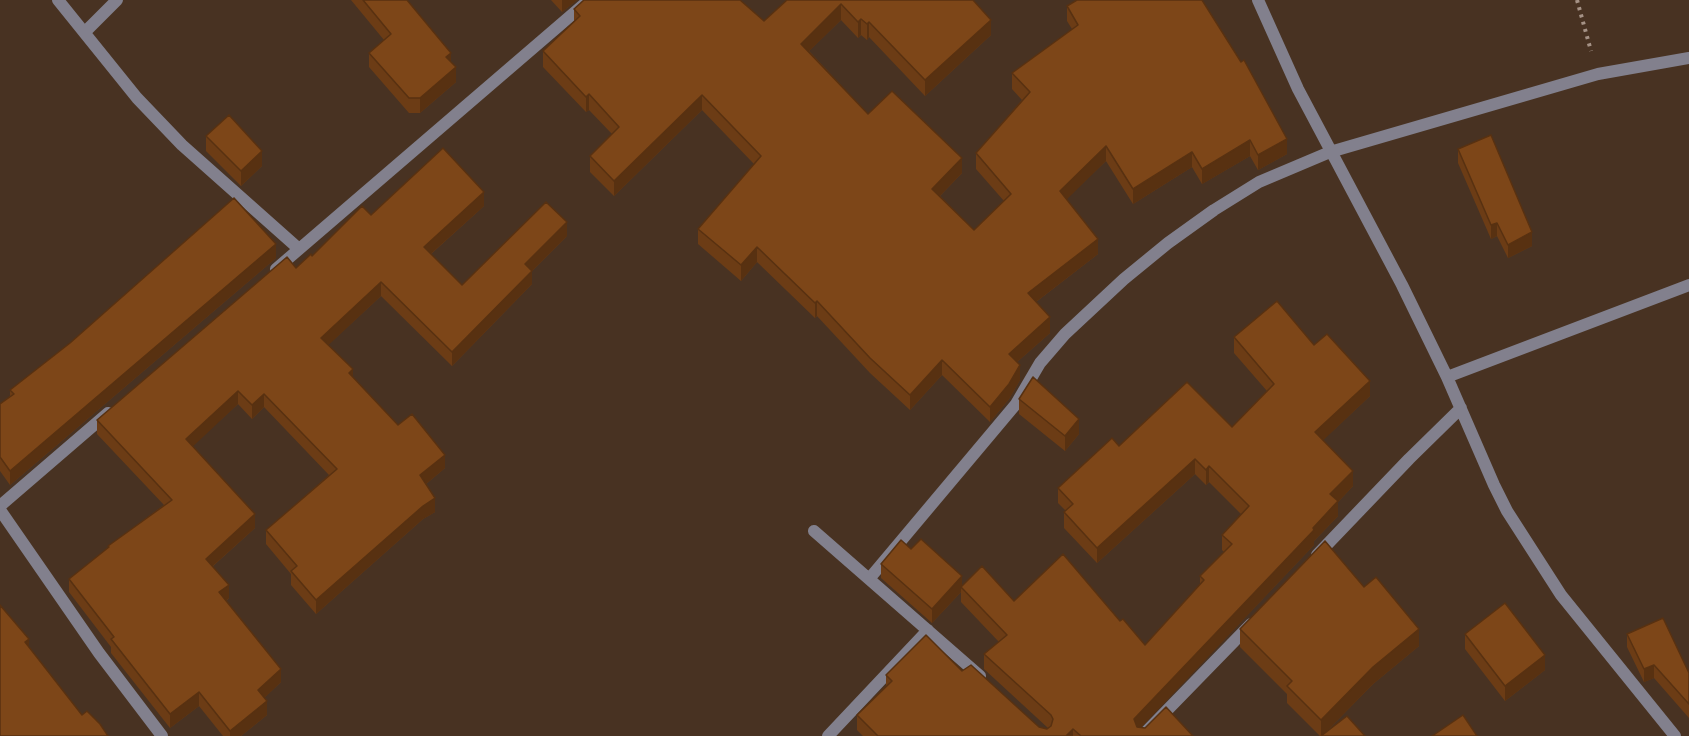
<!DOCTYPE html>
<style>
body{margin:0}
canvas{display:block;background:#483222}
</style>
<canvas width="1689" height="736"></canvas>
<script>
const g = document.querySelector('canvas').getContext('2d');
g.lineJoin = 'round';
function poly(rows) {
  const path = new Path2D();
  for (const r of rows) {
    path.moveTo(r[0], r[1]);
    for (let i = 2; i < r.length; i += 2) path.lineTo(r[i], r[i + 1]);
  }
  return path;
}
function stroke(path, color, width, dash) {
  g.strokeStyle = color;
  g.lineWidth = width;
  g.lineCap = dash ? 'butt' : 'round';
  g.setLineDash(dash || []);
  g.stroke(path);
}
function fill(path, color) {
  g.fillStyle = color;
  g.fill(path, 'evenodd');
}
const path = poly([
 [1577,0,1591,51]
]);
const minor = poly([
 [58,0,137,98,182,145,299,249],
 [1258,0,1298,89,1402,285,1447,377,1494,485,1507,511,1561,595,1675,736],
 [85,32,117,0],
 [276,269,589,0],
 [1447,377,1689,285],
 [0,506,108,413],
 [0,510,99,653,162,736],
 [814,531,980,676],
 [1317,555,1409,459,1461,408],
 [869,579,1016,404,1040,363,1065,334,1124,279,1168,243,1214,210,1259,182,1330,152,1598,74,1689,58],
 [828,736,928,630],
 [1142,736,1251,624]
]);
const wall = poly([
 [351,0,407,0,451,62,456,82,420,113,409,113,369,67,369,53,384,40],
 [551,0,577,0,562,12],
 [787,0,973,0,991,35,925,96,869,37,867,40,861,35,858,38,841,20,809,51,868,114,962,173,940,196,974,230,1004,201,976,169,976,153,1022,100,1012,89,1012,73,1072,29,1067,21,1067,6,1287,154,1258,170,1250,156,1202,184,1192,167,1133,204,1106,161,1066,199,1098,254,1036,302,1050,333,1017,362,1020,380,1009,399,990,422,942,375,910,410,870,373,817,316,815,318,757,262,741,281,698,244,698,229,754,164,702,110,614,196,590,172,590,156,612,134,589,110,586,112,543,67,543,51,574,22,574,9,764,21],
 [206,136,262,166,241,186,206,151],
 [1458,149,1532,246,1508,258,1497,236,1491,239,1458,163],
 [484,206,431,254,462,285,567,236,532,271,532,284,452,366,381,296,328,345,353,378,398,425,445,468,426,484,435,512,423,519,316,614,291,585,291,574,266,544,266,530,329,475,264,407,252,419,238,404,192,446,255,528,213,566,229,598,226,601,281,682,264,698,267,715,241,736,223,736,199,706,170,728,111,653,111,647,69,592,69,579,108,548,108,546,164,505,97,434,97,420,312,256,371,215],
 [276,258,10,485,0,471,0,404,10,396,10,390,70,343],
 [1234,337,1314,345,1370,396,1323,440,1353,486,1338,502,1338,516,1314,541,1314,545,1140,728,1193,736,863,736,857,730,857,715,886,686,886,675,962,671,1039,727,1047,729,1048,728,984,669,984,654,999,642,961,602,961,592,932,623,881,578,881,564,911,549,962,586,1014,601,1120,621,1145,645,1200,585,1200,576,1224,552,1222,550,1222,535,1241,514,1209,482,1206,485,1195,474,1097,563,1064,528,1064,512,1066,511,1058,503,1058,488,1119,446,1232,427,1267,391,1234,353],
 [1019,399,1079,434,1065,451,1019,414],
 [1364,587,1419,646,1373,684,1323,735,1365,736,1320,736,1287,703,1287,694,1240,647,1240,629],
 [1465,634,1545,670,1505,701,1465,649],
 [1627,634,1689,673,1689,718,1654,678,1644,682,1627,647]
]);
const shadedWall = poly([
 [562,0,577,0,562,12],
 [841,4,841,20,801,59,801,44],
 [861,19,861,35,858,38,858,22],
 [991,20,991,35,925,96,925,80],
 [869,22,869,37,867,40,867,24],
 [451,53,451,68,446,57],
 [456,67,456,82,420,113,420,98],
 [589,94,589,110,586,112,586,97],
 [702,95,702,110,614,196,614,181],
 [1287,139,1287,154,1258,170,1258,155],
 [1250,140,1250,156,1202,184,1202,169],
 [1106,146,1106,161,1060,206,1060,191],
 [262,151,262,166,241,186,241,171],
 [1192,152,1192,167,1133,204,1133,189],
 [962,158,962,173,932,204,932,189],
 [484,192,484,206,424,260,424,247],
 [567,222,567,236,532,271,532,284,452,366,452,352,525,264],
 [1497,223,1497,236,1491,239,1491,225],
 [1532,232,1532,246,1508,258,1508,245],
 [1098,239,1098,254,1028,308,1028,293],
 [276,244,276,258,10,485,10,471],
 [757,247,757,262,741,281,741,265],
 [381,282,381,296,321,352,321,338],
 [817,301,817,316,815,318,815,303],
 [1050,317,1050,333,1009,369,1009,354],
 [942,360,942,375,910,410,910,395],
 [1020,365,1020,380,1009,399,990,422,990,407],
 [353,369,353,382,349,373],
 [1370,381,1370,396,1315,448,1315,432],
 [238,391,238,404,186,453,186,439],
 [264,394,264,407,252,419,252,405],
 [1079,419,1079,434,1065,451,1065,436],
 [445,455,445,468,420,489,420,475],
 [1195,459,1195,474,1097,563,1097,548],
 [1209,466,1209,482,1206,485,1206,470],
 [1353,471,1353,486,1338,502,1338,516,1314,541,1314,545,1134,735,1134,719,1313,528,1330,494],
 [435,498,435,512,423,519,316,614,316,600,423,506],
 [255,514,255,528,206,572,206,559],
 [962,576,962,589,961,587,961,592,932,623,932,609],
 [229,585,229,598,219,606,219,592],
 [1419,629,1419,646,1373,684,1322,736,1321,736,1321,720,1373,667],
 [29,639,29,654,25,642],
 [1545,655,1545,670,1505,701,1505,686],
 [1654,665,1654,678,1644,682,1644,669],
 [281,669,281,682,258,704,258,690],
 [199,692,199,706,170,728,170,714],
 [267,701,267,715,241,736,230,736,230,731],
 [1073,729,1073,736,1066,736]
]);
const building = poly([
 [363,0,407,0,451,53,446,57,456,67,420,98,409,98,369,53,391,34,363,0],
 [584,0,740,0,764,21,787,0,973,0,991,20,925,80,869,22,867,24,861,19,858,22,841,4,801,44,868,114,892,91,962,158,932,189,974,230,1011,194,976,153,1030,92,1012,73,1078,25,1067,6,1077,0,1202,0,1241,62,1244,60,1287,139,1258,155,1250,140,1202,169,1192,152,1133,189,1106,146,1060,191,1098,239,1028,293,1050,317,1009,354,1020,365,1009,384,990,407,942,360,910,395,870,358,817,301,815,303,757,247,741,265,698,229,761,156,702,95,614,181,590,156,619,127,589,94,586,97,543,51,580,16,574,9,584,0],
 [229,115,262,151,241,171,206,136,229,115],
 [1491,135,1532,232,1508,245,1497,223,1491,225,1458,149,1491,135],
 [443,148,484,192,424,247,462,285,546,202,567,222,525,264,532,271,452,352,381,282,321,338,353,369,349,373,398,425,412,414,445,455,420,475,435,498,423,506,316,600,291,571,297,566,266,530,337,469,264,394,252,405,238,391,186,439,255,514,206,559,229,585,219,592,281,669,258,690,267,701,230,731,199,692,170,714,111,639,114,637,69,579,109,547,108,546,172,500,97,420,287,257,296,268,311,254,312,256,362,206,371,215,443,148],
 [234,198,276,244,10,471,0,457,0,404,14,394,10,390,70,343,234,198],
 [1277,301,1314,345,1327,334,1370,381,1315,432,1353,471,1330,494,1338,501,1313,528,1314,530,1134,719,1137,727,1145,728,1166,707,1193,736,1081,736,1073,729,1066,736,878,736,857,715,892,681,886,675,926,635,962,671,971,665,1039,727,1047,729,1051,726,1053,719,1051,715,984,654,1007,635,961,587,982,566,1014,601,1063,554,1120,621,1123,619,1145,645,1204,580,1200,576,1232,544,1222,535,1249,506,1209,466,1206,470,1195,459,1097,548,1064,512,1073,504,1058,488,1112,438,1119,446,1187,382,1232,427,1274,384,1234,337,1277,301],
 [1033,377,1079,419,1065,436,1019,399,1033,377],
 [921,539,962,576,932,609,881,564,901,540,911,549,921,539],
 [1325,541,1364,587,1376,577,1419,629,1373,667,1321,720,1287,686,1292,681,1240,629,1325,541],
 [1505,603,1545,655,1505,686,1465,634,1505,603],
 [0,605,29,639,25,642,82,715,87,711,100,724,108,736,0,736,0,605],
 [1663,618,1689,673,1689,704,1654,665,1644,669,1627,634,1663,618],
 [1463,715,1477,736,1432,736,1463,715],
 [1347,716,1365,736,1321,736,1347,716]
]);
stroke(path, '#a59286', 4, [3, 4.5]);
stroke(minor, '#82808d', 12);
fill(wall, '#6c3c15');
fill(shadedWall, '#583111');
fill(building, '#7d4618');
stroke(building, '#583111', 1.5);
</script>
